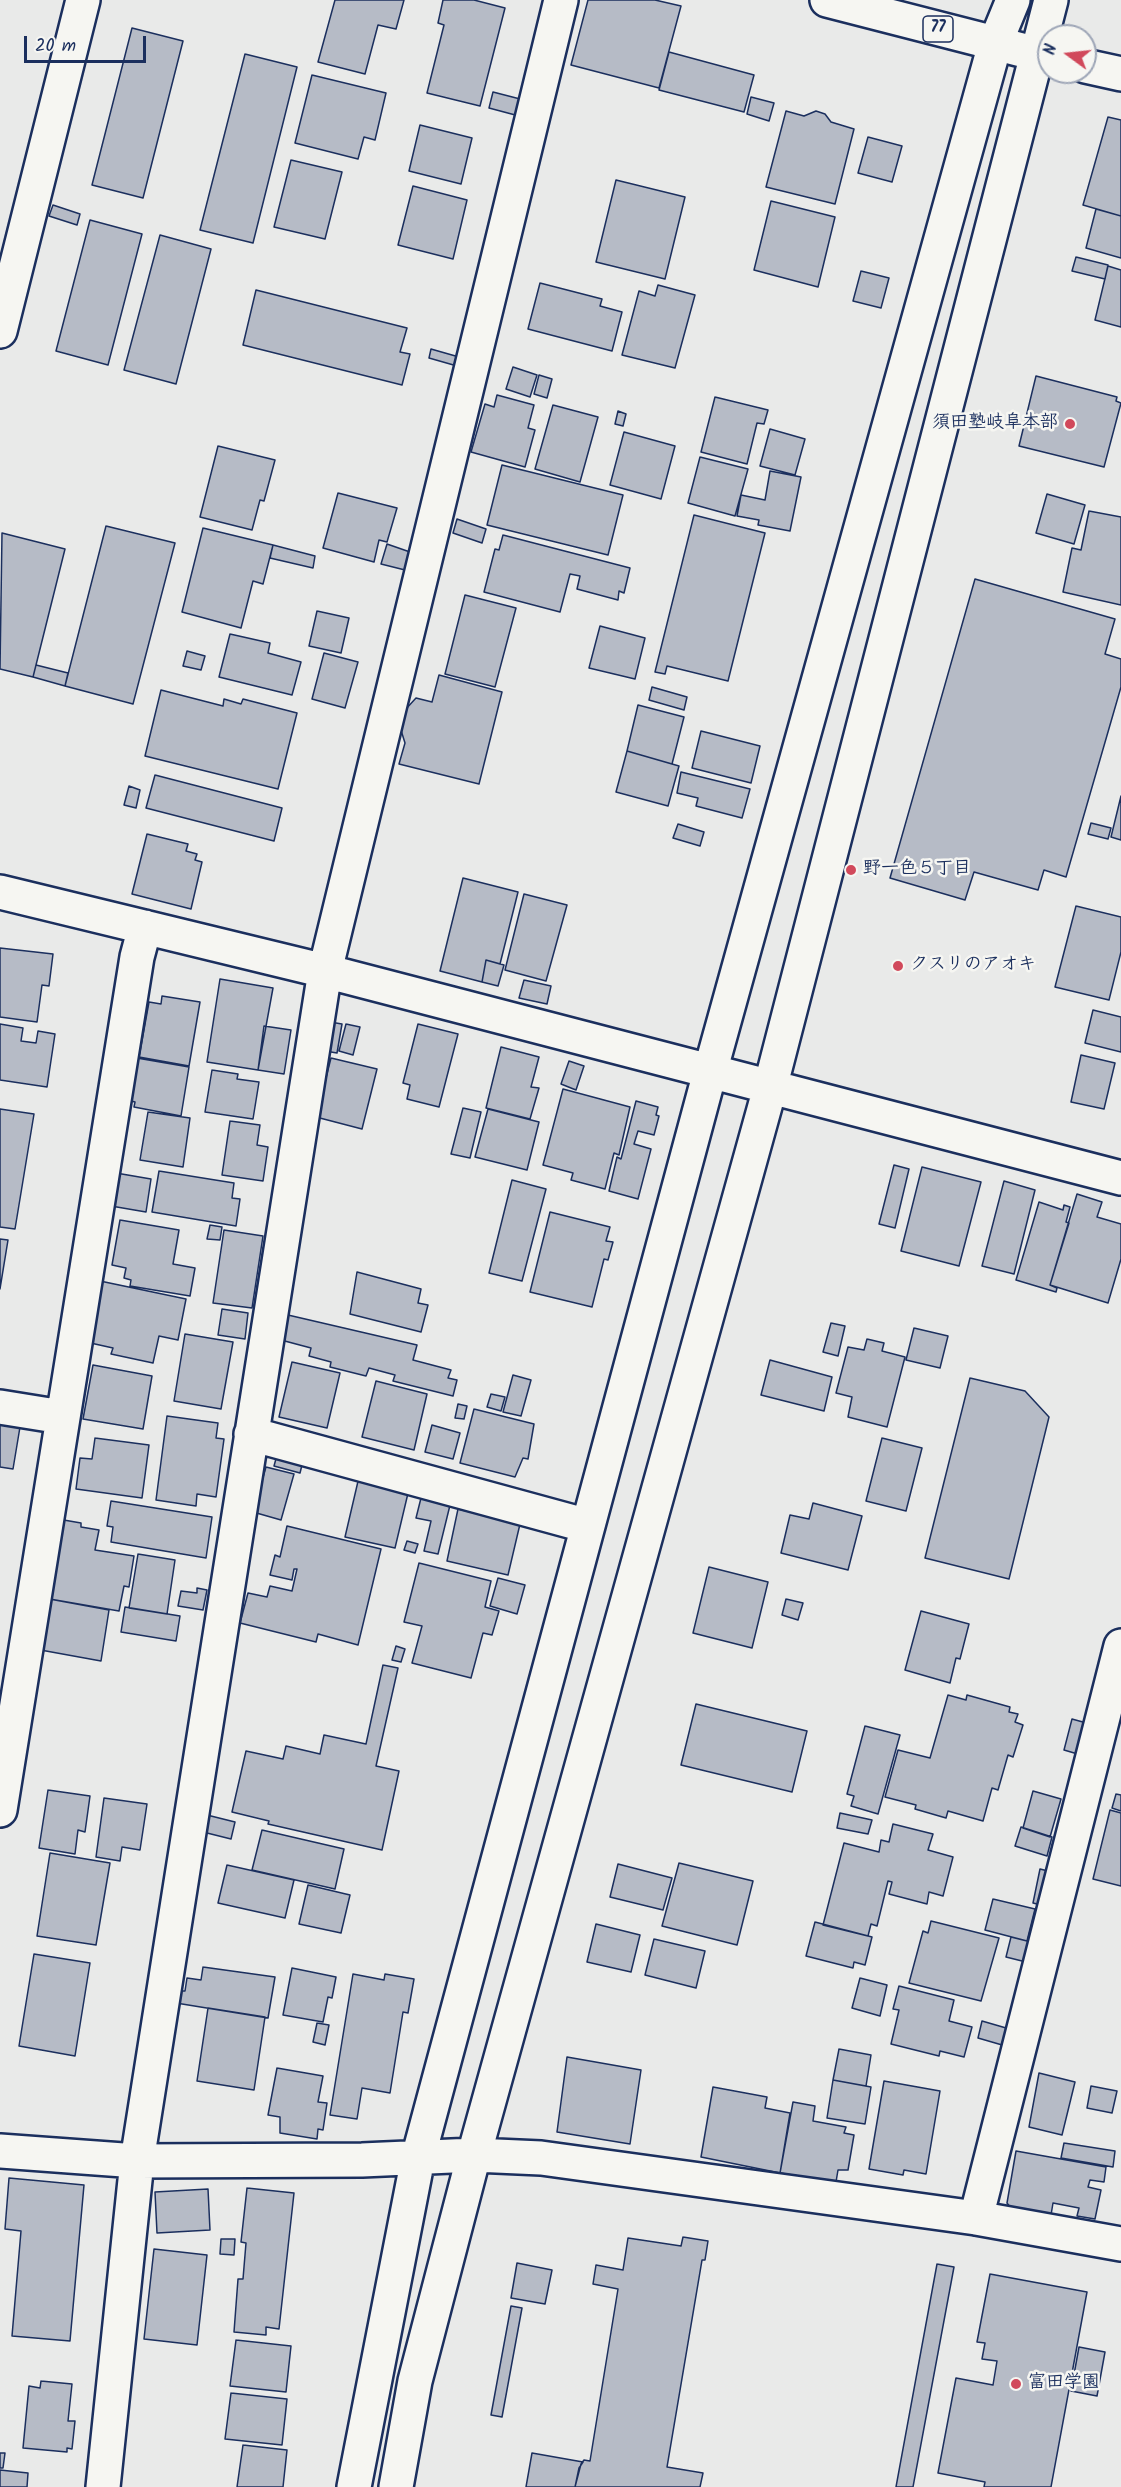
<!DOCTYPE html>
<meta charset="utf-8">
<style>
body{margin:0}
#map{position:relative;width:1121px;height:2487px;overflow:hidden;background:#e9eae9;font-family:Kalam,sans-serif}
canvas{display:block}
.north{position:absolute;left:1037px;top:24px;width:60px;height:60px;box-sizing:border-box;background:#f6f6f2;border:2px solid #9ea6b7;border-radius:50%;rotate:285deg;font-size:16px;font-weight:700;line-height:24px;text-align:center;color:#1b2f5e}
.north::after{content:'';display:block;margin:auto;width:21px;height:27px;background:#d1495b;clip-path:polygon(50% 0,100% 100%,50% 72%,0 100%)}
.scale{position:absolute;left:24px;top:36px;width:122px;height:27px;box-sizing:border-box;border:3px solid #1b2f5e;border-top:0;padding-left:8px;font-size:18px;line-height:21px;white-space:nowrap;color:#1b2f5e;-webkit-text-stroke:4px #f6f6f2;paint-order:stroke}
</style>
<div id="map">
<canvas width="1121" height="2487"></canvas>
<div class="north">N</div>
<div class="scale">20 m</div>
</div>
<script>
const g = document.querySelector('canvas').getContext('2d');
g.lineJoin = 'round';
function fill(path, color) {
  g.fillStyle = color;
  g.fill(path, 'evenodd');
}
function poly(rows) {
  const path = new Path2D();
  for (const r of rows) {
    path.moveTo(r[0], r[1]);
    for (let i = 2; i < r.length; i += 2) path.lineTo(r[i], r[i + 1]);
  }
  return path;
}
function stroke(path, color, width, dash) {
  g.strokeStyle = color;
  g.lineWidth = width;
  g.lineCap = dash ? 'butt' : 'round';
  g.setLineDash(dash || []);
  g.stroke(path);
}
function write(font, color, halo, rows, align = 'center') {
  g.font = font + ' Kalam,"Klee One",sans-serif';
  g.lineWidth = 5;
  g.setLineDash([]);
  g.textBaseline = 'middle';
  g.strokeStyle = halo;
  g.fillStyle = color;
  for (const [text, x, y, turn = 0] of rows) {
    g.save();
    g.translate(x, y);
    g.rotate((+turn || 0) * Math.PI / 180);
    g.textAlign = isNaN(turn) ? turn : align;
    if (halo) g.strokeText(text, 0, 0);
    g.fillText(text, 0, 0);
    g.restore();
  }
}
const building = poly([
 [335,0,404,0,396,29,378,25,365,74,318,62,335,0],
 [443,0,474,0,505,8,480,106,427,93,444,25,438,23,443,0],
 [588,0,655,0,681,6,659,88,571,65,588,0],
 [132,28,183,41,143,198,92,185,132,28],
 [669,52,754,75,744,112,659,90,669,52],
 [245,54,297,67,253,243,200,230,245,54],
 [312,75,386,93,375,140,364,137,358,159,295,143,312,75],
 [493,92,524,100,519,116,489,108,493,92],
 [751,97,774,103,769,121,747,114,751,97],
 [786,111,804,116,816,111,825,114,831,122,854,129,835,204,766,187,786,111],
 [1108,117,1121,120,1121,216,1083,205,1108,117],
 [420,125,472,138,461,184,409,171,420,125],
 [868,137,902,146,892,182,858,173,868,137],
 [291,160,342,172,325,239,274,227,291,160],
 [616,180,685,197,665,279,596,262,616,180],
 [413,186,467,200,453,259,398,245,413,186],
 [771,201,835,217,818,287,754,270,771,201],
 [53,205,80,214,77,225,49,216,53,205],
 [1096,209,1121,216,1121,258,1086,248,1096,209],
 [90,220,142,234,108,365,56,351,90,220],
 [160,235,211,249,176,384,124,370,160,235],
 [1076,257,1108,265,1105,279,1072,271,1076,257],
 [1108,266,1121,270,1121,327,1095,320,1108,266],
 [861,271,889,278,881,308,853,301,861,271],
 [540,283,602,299,600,306,622,312,612,351,528,329,540,283],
 [658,285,695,295,675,368,622,355,639,291,655,296,658,285],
 [256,290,407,328,400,352,410,354,402,385,243,345,256,290],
 [431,349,459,357,457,366,429,358,431,349],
 [513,367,537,375,530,397,506,389,513,367],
 [539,375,552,379,547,398,534,394,539,375],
 [1036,376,1117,397,1116,401,1121,403,1104,467,1019,446,1036,376],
 [497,395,534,405,528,428,535,430,525,467,471,452,485,404,494,407,497,395],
 [715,397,768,410,764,424,757,423,747,464,701,452,715,397],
 [553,405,598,417,580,482,535,469,553,405],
 [618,411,626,414,623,426,615,424,618,411],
 [770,429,805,439,795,475,760,466,770,429],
 [624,432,675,446,661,499,610,485,624,432],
 [218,446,275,460,264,501,260,500,252,530,200,517,218,446],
 [700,457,748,469,735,516,688,503,700,457],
 [502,465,623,495,608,555,487,525,502,465],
 [770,471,801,477,790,531,758,525,759,520,737,516,741,495,765,500,770,471],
 [338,493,397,508,387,542,379,540,374,562,323,548,338,493],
 [1047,494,1085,505,1074,544,1036,533,1047,494],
 [1089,511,1121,517,1121,605,1063,592,1072,548,1081,550,1089,511],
 [694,515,765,533,728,681,667,666,665,674,655,672,694,515],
 [457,519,486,529,482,543,453,533,457,519],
 [106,526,175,543,133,704,65,686,106,526],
 [203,528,273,545,263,584,253,581,241,628,182,612,203,528],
 [2,533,65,549,33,677,0,669,2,533],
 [503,535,630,568,624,593,619,591,618,600,577,589,580,576,570,574,560,612,484,592,495,549,499,550,503,535],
 [387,544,410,552,405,570,381,564,387,544],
 [273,545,315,556,313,568,270,558,273,545],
 [975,579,1115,619,1105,654,1121,659,1121,687,1066,877,1044,870,1038,890,974,872,965,900,890,878,975,579],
 [465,595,516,608,495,687,445,674,465,595],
 [317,611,349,618,341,653,309,646,317,611],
 [600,626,645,638,635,679,589,668,600,626],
 [230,634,270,643,268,653,301,662,292,695,219,677,230,634],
 [187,651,205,656,201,670,183,666,187,651],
 [324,653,358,662,345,708,312,699,324,653],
 [36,665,68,673,65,686,33,677,36,665],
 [439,675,502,692,479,784,399,764,405,743,400,727,405,710,416,698,432,702,439,675],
 [652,687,687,697,684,710,649,700,652,687],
 [161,690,223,706,224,699,241,704,243,699,297,713,278,789,145,756,161,690],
 [638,705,684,717,672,764,627,751,638,705],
 [701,731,760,746,751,783,692,768,701,731],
 [627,751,679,766,668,806,616,792,627,751],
 [681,772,750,789,742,818,696,806,698,798,677,793,681,772],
 [155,775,282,808,274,841,146,808,155,775],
 [129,786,140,790,136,808,124,805,129,786],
 [1121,796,1121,840,1111,837,1121,796],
 [1091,823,1111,828,1108,839,1088,834,1091,823],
 [678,824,704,832,700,846,673,838,678,824],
 [147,834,188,844,186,851,197,854,195,860,202,862,191,909,132,894,147,834],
 [463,878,518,892,500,964,486,960,482,982,440,971,463,878],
 [524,894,567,905,546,981,505,970,524,894],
 [1076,906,1121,917,1121,952,1109,1000,1055,987,1076,906],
 [0,948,53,954,49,986,42,985,37,1022,0,1017,0,948],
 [486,960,504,965,498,986,482,982,486,960],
 [220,979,273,988,258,1070,207,1062,220,979],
 [524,980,551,986,547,1004,519,998,524,980],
 [162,996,200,1002,189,1066,139,1057,149,1002,161,1004,162,996],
 [1093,1010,1121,1017,1121,1052,1085,1043,1093,1010],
 [330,1022,342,1024,337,1053,325,1051,330,1022],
 [0,1024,23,1028,21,1041,36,1043,38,1031,55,1034,47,1087,0,1080,0,1024],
 [346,1024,360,1027,353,1055,339,1051,346,1024],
 [418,1024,458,1034,439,1107,407,1099,410,1085,403,1083,418,1024],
 [264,1026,291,1030,284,1074,258,1070,264,1026],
 [501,1047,539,1057,531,1087,539,1088,530,1119,486,1108,501,1047],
 [1081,1055,1115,1063,1104,1109,1071,1102,1081,1055],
 [131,1057,189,1067,181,1116,134,1107,135,1102,123,1099,131,1057],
 [331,1058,377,1069,362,1129,316,1117,331,1058],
 [569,1061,584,1066,576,1090,561,1084,569,1061],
 [212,1070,238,1074,237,1079,259,1082,253,1119,205,1112,212,1070],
 [563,1089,630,1107,619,1155,614,1153,605,1189,571,1180,573,1173,543,1165,563,1089],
 [636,1101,658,1107,656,1115,659,1116,654,1135,638,1131,634,1144,651,1149,638,1199,609,1191,617,1157,621,1159,636,1101],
 [463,1108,481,1112,470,1158,451,1154,463,1108],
 [0,1109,34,1114,15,1229,0,1227,0,1109],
 [488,1109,539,1122,527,1170,475,1157,488,1109],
 [148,1112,190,1118,183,1167,140,1160,148,1112],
 [230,1121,260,1125,257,1145,268,1147,263,1181,222,1175,230,1121],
 [894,1165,909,1169,895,1228,879,1224,894,1165],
 [922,1167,981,1182,959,1266,901,1251,922,1167],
 [159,1171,234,1183,232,1198,240,1199,236,1226,152,1212,159,1171],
 [116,1173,151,1179,146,1212,111,1206,116,1173],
 [512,1180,546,1189,522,1281,489,1273,512,1180],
 [1004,1181,1035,1190,1014,1274,982,1266,1004,1181],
 [1077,1194,1102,1202,1097,1217,1121,1224,1121,1259,1108,1303,1050,1285,1077,1194],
 [1039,1202,1063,1210,1064,1205,1070,1207,1066,1222,1069,1223,1050,1285,1057,1288,1056,1292,1016,1280,1039,1202],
 [550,1212,610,1227,606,1241,613,1242,608,1260,604,1259,592,1307,530,1292,550,1212],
 [120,1220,179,1230,173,1264,195,1268,190,1296,130,1286,131,1280,124,1278,126,1268,112,1265,120,1220],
 [210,1225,222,1227,220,1240,207,1239,210,1225],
 [224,1230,263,1236,252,1308,213,1303,224,1230],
 [0,1239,8,1240,0,1289,0,1239],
 [357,1272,421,1289,418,1303,428,1305,421,1332,350,1314,357,1272],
 [100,1281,186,1299,178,1340,159,1336,153,1363,111,1354,113,1348,86,1342,100,1281],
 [222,1309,248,1313,245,1339,218,1335,222,1309],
 [288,1315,417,1345,413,1360,451,1370,448,1378,457,1380,453,1396,393,1381,395,1375,369,1368,366,1376,330,1367,331,1362,309,1356,311,1348,281,1340,288,1315],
 [831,1323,845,1326,838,1356,823,1352,831,1323],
 [914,1328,948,1336,940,1368,906,1360,914,1328],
 [185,1334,233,1342,221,1409,174,1401,185,1334],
 [867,1339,884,1343,882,1351,905,1357,887,1427,848,1417,852,1397,836,1393,848,1347,864,1350,867,1339],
 [770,1360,832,1377,824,1411,761,1395,770,1360],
 [292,1362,340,1373,327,1428,279,1417,292,1362],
 [93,1365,152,1376,143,1429,83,1419,93,1365],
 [513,1375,531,1380,521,1416,503,1412,513,1375],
 [970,1378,1025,1391,1049,1417,1009,1579,925,1558,970,1378],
 [376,1381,427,1394,414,1450,362,1437,376,1381],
 [491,1394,505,1397,501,1411,487,1407,491,1394],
 [458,1404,467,1406,464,1419,455,1418,458,1404],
 [474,1409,534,1424,528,1459,523,1458,515,1477,460,1463,474,1409],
 [167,1416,218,1423,216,1438,224,1439,216,1497,197,1494,196,1506,156,1500,167,1416],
 [0,1423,20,1427,13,1469,0,1467,0,1423],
 [432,1425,460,1433,453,1459,425,1452,432,1425],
 [95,1438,149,1445,142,1498,76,1489,80,1458,92,1459,95,1438],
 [882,1438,922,1448,906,1511,866,1501,882,1438],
 [277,1455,303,1461,300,1473,274,1466,277,1455],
 [266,1467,294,1474,281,1520,253,1512,266,1467],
 [359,1477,409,1489,395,1548,345,1537,359,1477],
 [423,1490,452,1497,438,1554,424,1551,431,1521,416,1518,423,1490],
 [111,1501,212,1517,206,1558,111,1542,113,1527,107,1526,111,1501],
 [813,1503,862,1516,848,1570,781,1553,790,1515,809,1519,813,1503],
 [458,1509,520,1524,508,1575,447,1561,458,1509],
 [58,1519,81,1523,81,1527,99,1530,95,1550,134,1556,129,1587,124,1586,119,1611,44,1598,58,1519],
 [287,1526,381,1549,358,1645,318,1634,316,1642,240,1623,248,1593,267,1597,270,1586,292,1591,297,1569,294,1569,292,1580,270,1575,275,1555,280,1557,287,1526],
 [407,1541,418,1544,415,1553,404,1550,407,1541],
 [138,1554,175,1560,167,1614,129,1608,138,1554],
 [419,1563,491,1581,485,1607,499,1611,492,1635,483,1633,471,1678,412,1663,422,1626,404,1622,419,1563],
 [709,1567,768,1582,752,1648,693,1633,709,1567],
 [498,1578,525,1585,517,1614,490,1606,498,1578],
 [197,1588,207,1590,203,1610,178,1606,181,1591,197,1593,197,1588],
 [44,1598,109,1610,101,1661,35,1649,44,1598],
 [786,1599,803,1603,798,1620,782,1615,786,1599],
 [125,1607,180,1616,176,1641,121,1632,125,1607],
 [921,1611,969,1624,960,1659,956,1658,950,1683,905,1670,921,1611],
 [396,1646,405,1649,401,1662,392,1660,396,1646],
 [383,1665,398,1668,376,1766,399,1771,382,1850,268,1824,269,1821,232,1812,246,1751,283,1759,286,1746,320,1754,324,1735,366,1744,383,1665],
 [948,1695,966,1700,967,1695,1010,1707,1009,1712,1018,1714,1015,1722,1023,1725,1013,1757,1008,1755,998,1790,992,1788,983,1821,948,1811,946,1818,915,1809,916,1805,885,1797,898,1750,930,1758,948,1695],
 [696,1704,807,1731,792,1792,681,1765,696,1704],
 [1072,1719,1090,1724,1081,1755,1064,1750,1072,1719],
 [865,1726,900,1735,878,1814,851,1806,854,1796,847,1794,865,1726],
 [48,1790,90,1796,85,1832,78,1830,75,1854,39,1848,48,1790],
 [1033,1791,1061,1799,1050,1837,1023,1828,1033,1791],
 [1116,1794,1121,1795,1121,1811,1112,1808,1116,1794],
 [104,1798,147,1804,140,1850,122,1847,120,1861,96,1857,104,1798],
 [1110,1810,1121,1813,1121,1886,1093,1879,1110,1810],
 [840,1813,872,1820,868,1834,837,1828,840,1813],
 [207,1815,235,1822,231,1839,203,1832,207,1815],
 [893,1824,933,1834,928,1850,953,1857,943,1896,929,1892,927,1904,889,1894,892,1882,888,1881,877,1926,871,1924,868,1936,823,1925,844,1843,879,1852,881,1840,889,1842,893,1824],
 [1021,1827,1052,1837,1047,1856,1015,1846,1021,1827],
 [262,1830,344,1849,335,1889,252,1870,262,1830],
 [50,1853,110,1863,96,1945,37,1936,50,1853],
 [679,1863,753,1881,737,1945,662,1926,679,1863],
 [618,1864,672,1878,663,1910,610,1897,618,1864],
 [227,1865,294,1880,285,1918,218,1903,227,1865],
 [1040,1869,1052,1872,1045,1906,1033,1903,1040,1869],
 [308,1885,350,1895,341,1933,299,1924,308,1885],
 [993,1899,1035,1909,1027,1941,985,1930,993,1899],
 [931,1921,999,1938,981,2001,909,1983,923,1931,928,1933,931,1921],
 [815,1922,872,1937,865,1965,854,1962,853,1968,806,1956,815,1922],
 [596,1924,640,1935,631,1972,587,1962,596,1924],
 [1011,1937,1035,1943,1030,1963,1006,1957,1011,1937],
 [654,1939,705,1951,696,1988,645,1975,654,1939],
 [34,1954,90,1963,75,2056,19,2046,34,1954],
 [203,1967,275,1977,268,2018,176,2003,177,1991,185,1991,187,1978,201,1980,203,1967],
 [292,1968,336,1977,332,1998,328,1997,323,2022,283,2015,292,1968],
 [353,1974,384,1980,385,1974,414,1979,408,2013,403,2012,390,2093,362,2088,357,2119,330,2115,353,1974],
 [860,1978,887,1985,880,2016,852,2008,860,1978],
 [899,1986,954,2000,949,2021,972,2027,964,2057,940,2051,939,2056,891,2044,899,2010,893,2009,899,1986],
 [208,2008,265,2017,254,2090,197,2081,208,2008],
 [982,2021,1013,2030,1009,2047,978,2038,982,2021],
 [317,2023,329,2025,325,2045,313,2042,317,2023],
 [839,2049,871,2055,866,2086,833,2080,839,2049],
 [567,2057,641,2070,630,2144,557,2132,567,2057],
 [277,2068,323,2076,318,2102,327,2103,323,2130,318,2129,317,2139,280,2133,280,2117,268,2115,277,2068],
 [1039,2073,1075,2082,1062,2135,1029,2127,1039,2073],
 [833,2080,871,2087,865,2124,827,2118,833,2080],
 [884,2081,940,2091,926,2174,904,2170,903,2175,869,2169,884,2081],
 [1091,2086,1117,2091,1112,2113,1087,2108,1091,2086],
 [713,2087,767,2097,765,2108,790,2113,780,2173,701,2157,713,2087],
 [793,2102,815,2106,813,2121,846,2127,844,2133,854,2135,848,2170,838,2170,836,2182,780,2173,793,2102],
 [1064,2143,1115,2151,1113,2167,1061,2158,1064,2143],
 [1016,2151,1106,2167,1104,2182,1090,2180,1088,2187,1101,2190,1095,2219,1077,2216,1079,2208,1053,2203,1051,2215,1010,2207,1007,2203,1016,2151],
 [9,2178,84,2185,70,2341,12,2336,21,2231,5,2229,9,2178],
 [247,2188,294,2193,279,2329,266,2327,266,2335,234,2332,238,2279,243,2279,246,2243,241,2242,247,2188],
 [208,2189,210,2230,157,2233,155,2192,208,2189],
 [683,2237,708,2241,705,2260,702,2260,667,2467,703,2473,700,2487,575,2487,581,2464,584,2460,590,2461,618,2289,593,2284,596,2265,623,2270,628,2238,681,2246,683,2237],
 [221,2239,235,2239,234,2255,220,2254,221,2239],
 [154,2249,207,2255,197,2345,144,2339,154,2249],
 [517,2263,552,2270,545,2304,511,2298,517,2263],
 [937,2264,954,2267,913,2487,896,2487,937,2264],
 [990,2274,1087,2292,1051,2487,984,2487,985,2482,938,2473,956,2378,993,2385,997,2361,982,2359,985,2343,977,2342,990,2274],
 [511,2306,522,2308,502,2417,491,2415,511,2306],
 [236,2340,291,2346,286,2392,230,2386,236,2340],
 [1079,2347,1105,2352,1097,2396,1071,2391,1079,2347],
 [41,2381,72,2384,68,2421,75,2421,72,2449,67,2448,67,2452,23,2448,29,2386,40,2388,41,2381],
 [231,2393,287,2399,282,2445,225,2439,231,2393],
 [243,2445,287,2450,283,2487,237,2487,243,2445],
 [0,2453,5,2453,3,2468,0,2468,0,2453],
 [532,2453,583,2462,579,2468,575,2487,526,2487,532,2453],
 [0,2470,28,2473,27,2487,0,2487,0,2470]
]);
const minor = poly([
 [0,331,83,0],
 [0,892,325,971,1121,1178],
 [0,1407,62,1417],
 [251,1434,588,1526],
 [0,1810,137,957,145,927],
 [0,2151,137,2161,362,2160,474,2155,541,2158,976,2218,1121,2244],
 [976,2218,1121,1646],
 [103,2487,137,2161,325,971,561,0],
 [354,2487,418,2158,710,1072,995,44,1013,0],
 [396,2487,415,2381,474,2155,770,1088,1051,0]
]);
const major = poly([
 [827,0,1049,57],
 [1085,66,1121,74]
]);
const markers = [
 [1070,424,6,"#d1495b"],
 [851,870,6,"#d1495b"],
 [898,966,6,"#d1495b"],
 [1016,2384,6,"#d1495b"]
];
const shields = [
 [938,29,30]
];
const shieldNames = [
 ["77",938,29]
];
const poiNames = [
 ["須田塾岐阜本部",1058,424,"right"],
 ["野一色５丁目",863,870],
 ["クスリのアオキ",910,966],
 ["富田学園",1028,2384]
];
fill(building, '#b6bbc6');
stroke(building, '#1b2f5e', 1.5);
stroke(minor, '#1b2f5e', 38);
stroke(major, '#1b2f5e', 38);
stroke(minor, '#f6f6f2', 33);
stroke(major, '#f6f6f2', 33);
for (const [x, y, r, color] of markers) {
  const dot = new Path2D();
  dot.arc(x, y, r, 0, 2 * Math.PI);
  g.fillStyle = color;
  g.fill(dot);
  stroke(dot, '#f6f6f2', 2);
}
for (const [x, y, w] of shields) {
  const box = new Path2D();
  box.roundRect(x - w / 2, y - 13, w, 26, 4.5);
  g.fillStyle = '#f6f6f2';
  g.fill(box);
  stroke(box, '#1b2f5e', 1.5);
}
write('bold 16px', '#1b2f5e', null, shieldNames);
write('bold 18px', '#1b2f5e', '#f6f6f2', poiNames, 'left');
</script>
